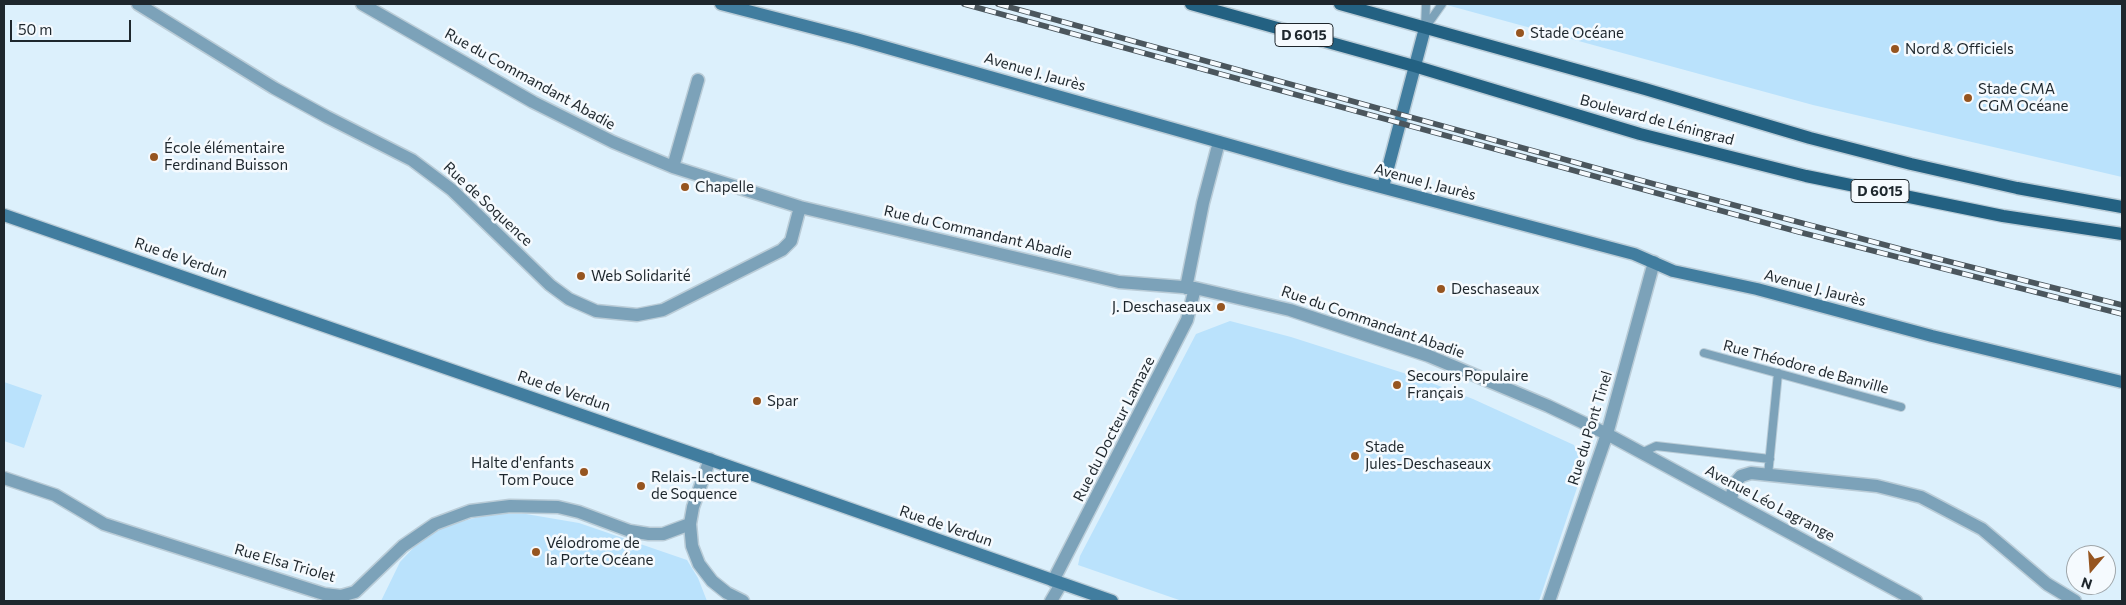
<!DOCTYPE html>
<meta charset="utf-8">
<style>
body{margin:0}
#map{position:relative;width:2126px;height:605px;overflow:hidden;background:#dcf0fc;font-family:Commissioner,sans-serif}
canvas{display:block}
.frame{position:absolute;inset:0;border:5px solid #1e272d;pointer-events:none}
.north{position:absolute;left:2066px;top:545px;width:50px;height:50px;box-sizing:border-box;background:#f5fafe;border:1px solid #9fa6aa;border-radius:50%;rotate:198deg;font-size:14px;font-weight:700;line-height:20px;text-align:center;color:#1e272d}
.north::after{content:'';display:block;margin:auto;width:18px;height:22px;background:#965520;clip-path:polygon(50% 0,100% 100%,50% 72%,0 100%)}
.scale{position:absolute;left:10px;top:20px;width:121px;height:22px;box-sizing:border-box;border:2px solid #1e272d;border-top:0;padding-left:6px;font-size:15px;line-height:18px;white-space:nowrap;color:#1e272d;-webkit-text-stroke:4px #f5fafe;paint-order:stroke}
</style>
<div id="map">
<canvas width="2126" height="605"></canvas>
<div class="frame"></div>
<div class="north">N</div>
<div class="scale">50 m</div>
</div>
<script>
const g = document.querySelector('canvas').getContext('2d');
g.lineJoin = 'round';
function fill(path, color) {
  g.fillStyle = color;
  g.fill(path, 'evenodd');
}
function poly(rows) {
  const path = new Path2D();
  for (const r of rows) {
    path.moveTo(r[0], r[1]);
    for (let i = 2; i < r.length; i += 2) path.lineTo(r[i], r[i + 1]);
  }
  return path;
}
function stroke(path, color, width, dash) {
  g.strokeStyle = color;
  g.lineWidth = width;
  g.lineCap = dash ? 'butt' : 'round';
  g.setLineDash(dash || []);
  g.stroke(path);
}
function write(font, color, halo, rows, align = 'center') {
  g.font = font + ' Commissioner,sans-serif';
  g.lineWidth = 5;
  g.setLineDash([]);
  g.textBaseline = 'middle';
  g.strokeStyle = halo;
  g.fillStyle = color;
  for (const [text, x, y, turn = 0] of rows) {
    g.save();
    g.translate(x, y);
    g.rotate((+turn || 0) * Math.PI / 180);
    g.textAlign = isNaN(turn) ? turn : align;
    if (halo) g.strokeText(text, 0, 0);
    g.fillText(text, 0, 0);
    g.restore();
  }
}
const green = poly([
 [1443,4,2122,4,2122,177,1813,105],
 [1230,321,1291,337,1416,377,1473,399,1574,445,1583,470,1539,601,1182,601,1078,565,1080,556,1196,334],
 [4,382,42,395,24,448,4,441],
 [490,514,526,514,579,523,687,560,698,578,707,601,381,601,400,562,418,543,445,526]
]);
const lane = poly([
 [1425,28,1442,4],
 [1425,28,1426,4],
 [1704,353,1901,407],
 [1641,453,1656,446,1770,459],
 [1768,475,1778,373]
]);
const street = poly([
 [138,4,274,88,327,117,412,160,452,190,550,285,569,299,596,311,637,315,663,310,782,250,791,241,800,207],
 [362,4,533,102,613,142,673,167,800,207,1119,282,1195,288,1290,310,1429,356,1548,406,1607,434,1916,601],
 [673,167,698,80],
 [1186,288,1203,203,1219,142],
 [710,459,693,507,690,524,692,546,699,564,712,581,727,593,743,601],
 [4,478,55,495,104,524,324,594,341,596,355,592,403,546,435,524,470,511,510,506,558,507,579,512,630,531,649,534,663,534,690,524],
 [1731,500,1734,484,1741,476,1751,473,1877,486,1921,497,1982,529,2047,584,2075,601],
 [1053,581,1187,320,1195,288],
 [1051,601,1061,584],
 [1549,601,1607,434,1654,262]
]);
const secondary = poly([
 [721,4,856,39,1343,177,1634,254,1673,271,1757,289,1932,336,2122,382],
 [1383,187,1425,28],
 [4,215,691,453,1112,601]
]);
const primary = poly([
 [1191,4,1414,66,1640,134,1806,176,2003,216,2122,234],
 [1340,4,1645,89,1810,138,1911,164,2017,188,2122,207]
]);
const rail = poly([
 [964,4,1799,232,2122,314],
 [998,4,1654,184,1927,256,2122,305]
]);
const markers = [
 [1520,33,5,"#965520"],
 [1895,49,5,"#965520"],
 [1968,98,5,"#965520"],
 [154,157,5,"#965520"],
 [685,187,5,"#965520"],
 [581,276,5,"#965520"],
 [1441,289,5,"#965520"],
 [1221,307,5,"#965520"],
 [1397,385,5,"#965520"],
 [757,401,5,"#965520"],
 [1355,456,5,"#965520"],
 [584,472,5,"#965520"],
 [641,486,5,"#965520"],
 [536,552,5,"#965520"]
];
const shields = [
 [1304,35,58],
 [1880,191,58]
];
const shieldNames = [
 ["D 6015",1304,35],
 ["D 6015",1880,191]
];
const poiNames = [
 ["Stade Océane",1530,33],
 ["Nord & Officiels",1905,49],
 ["Stade CMA",1978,89],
 ["CGM Océane",1978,106],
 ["École élémentaire",164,148],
 ["Ferdinand Buisson",164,165],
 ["Chapelle",695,187],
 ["Web Solidarité",591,276],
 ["Deschaseaux",1451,289],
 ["J. Deschaseaux",1211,307,"right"],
 ["Secours Populaire",1407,376],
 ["Français",1407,393],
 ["Spar",767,401],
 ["Stade",1365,447],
 ["Jules-Deschaseaux",1365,464],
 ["Halte d'enfants",574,463,"right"],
 ["Tom Pouce",574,480,"right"],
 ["Relais-Lecture",651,477],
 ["de Soquence",651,494],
 ["Vélodrome de",546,543],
 ["la Porte Océane",546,560]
];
const streetNames = [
 ["Avenue J. Jaurès",1035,72,16],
 ["Rue du Commandant Abadie",530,79,29],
 ["Boulevard de Léningrad",1657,120,15],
 ["Avenue J. Jaurès",1425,182,15],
 ["Rue de Soquence",488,204,43],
 ["Rue du Commandant Abadie",978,232,13],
 ["Rue de Verdun",181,258,19],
 ["Avenue J. Jaurès",1815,288,15],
 ["Rue du Commandant Abadie",1373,322,19],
 ["Rue Théodore de Banville",1806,367,15],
 ["Rue de Verdun",564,391,19],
 ["Rue du Pont Tinel",1590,428,-73],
 ["Rue du Docteur Lamaze",1114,429,-63],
 ["Avenue Léo Lagrange",1770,503,28],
 ["Rue de Verdun",946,526,19],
 ["Rue Elsa Triolet",285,563,16]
];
fill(green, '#bae2fc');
stroke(lane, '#baccd7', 10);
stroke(street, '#baccd7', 15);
stroke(secondary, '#baccd7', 15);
stroke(primary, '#baccd7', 15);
stroke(lane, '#7ca2b9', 8);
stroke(street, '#7ca2b9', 12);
stroke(secondary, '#417d9f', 12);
stroke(primary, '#236182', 12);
stroke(rail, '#4b565d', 5.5);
stroke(rail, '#f5fafe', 4, [11]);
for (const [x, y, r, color] of markers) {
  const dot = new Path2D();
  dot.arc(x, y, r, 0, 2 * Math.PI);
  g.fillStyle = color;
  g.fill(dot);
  stroke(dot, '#f5fafe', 2);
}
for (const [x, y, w] of shields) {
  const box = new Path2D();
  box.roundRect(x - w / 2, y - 11.5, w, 23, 4);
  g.fillStyle = '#f5fafe';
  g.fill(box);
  stroke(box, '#1e272d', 1);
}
write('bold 14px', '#1e272d', null, shieldNames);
write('15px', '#1e272d', '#f5fafe', poiNames, 'left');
write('15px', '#1e272d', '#f5fafe', streetNames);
</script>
